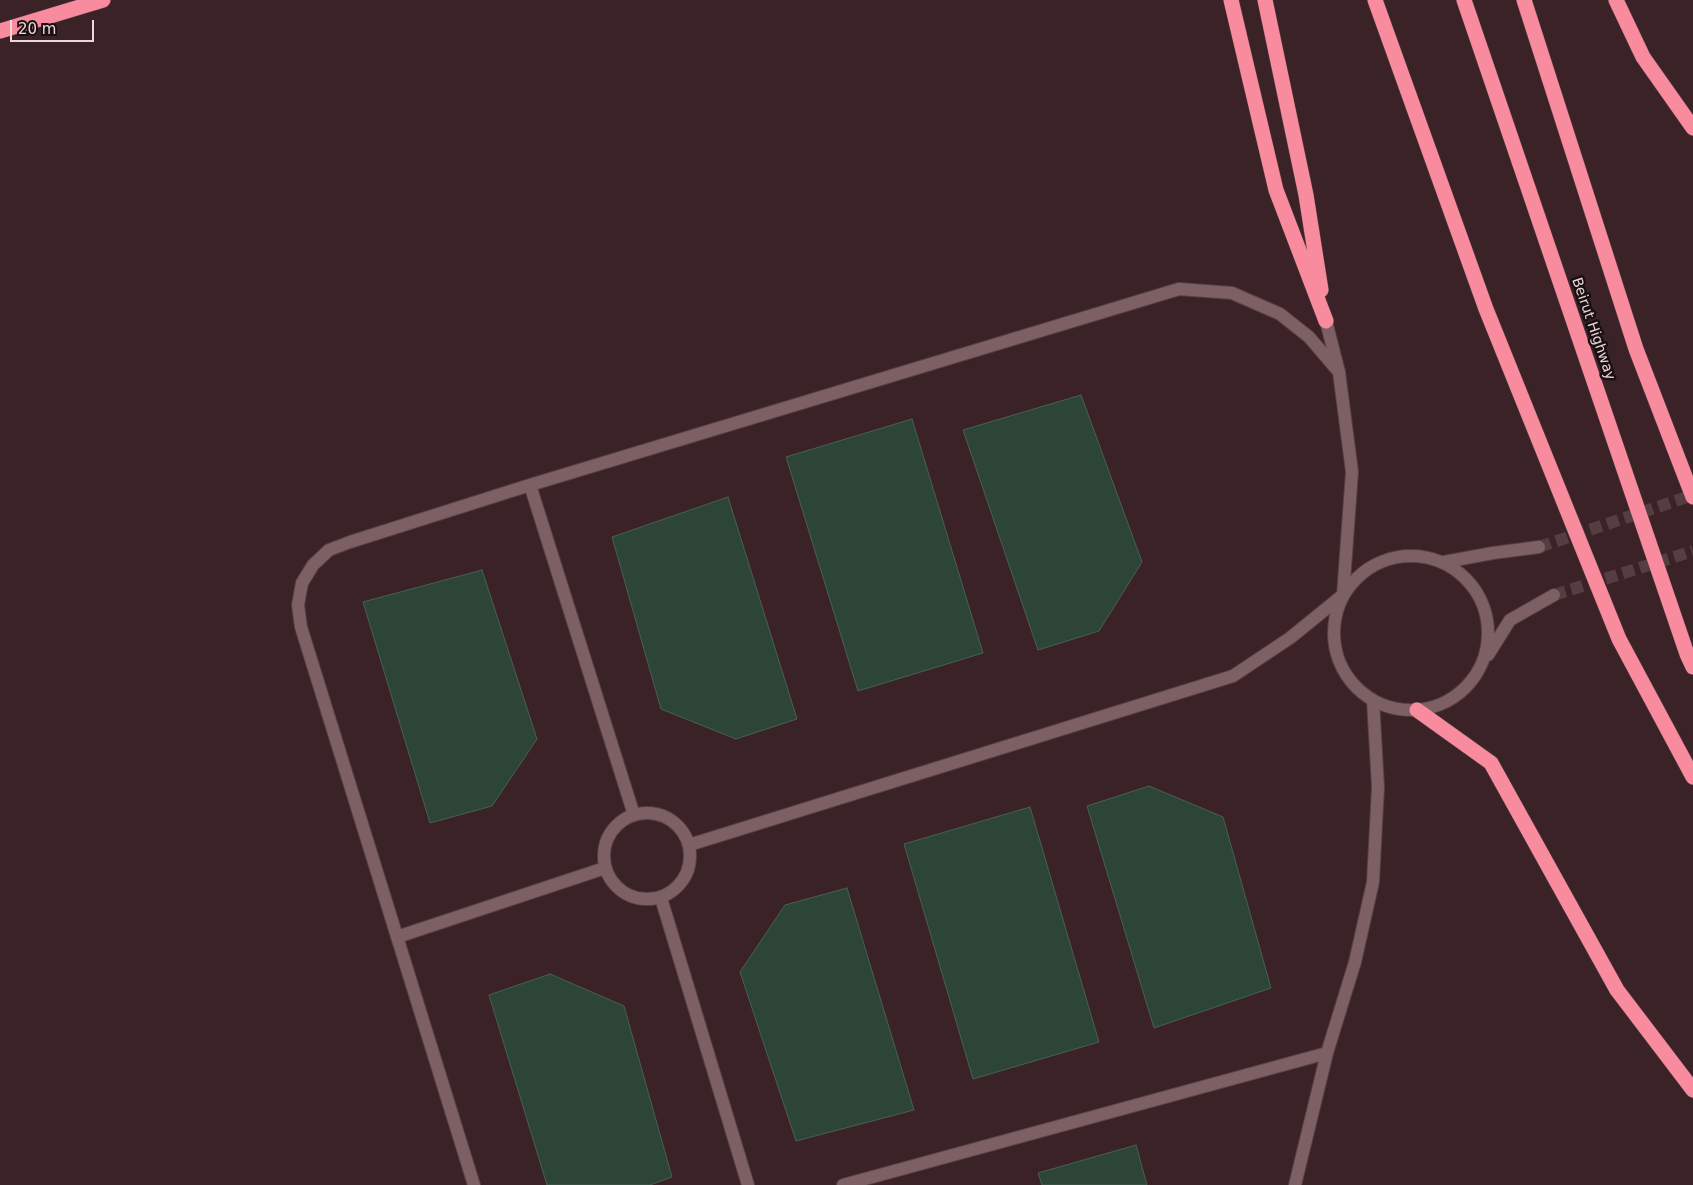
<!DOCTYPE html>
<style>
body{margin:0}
#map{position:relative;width:1693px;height:1185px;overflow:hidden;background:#3b2226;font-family:"DejaVu Sans",sans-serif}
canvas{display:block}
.scale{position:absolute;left:10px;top:20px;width:84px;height:22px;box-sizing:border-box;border:2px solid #ead8db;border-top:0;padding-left:6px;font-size:15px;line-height:18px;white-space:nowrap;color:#ead8db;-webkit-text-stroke:4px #1b1011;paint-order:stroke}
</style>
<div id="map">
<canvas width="1693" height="1185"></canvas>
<div class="scale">20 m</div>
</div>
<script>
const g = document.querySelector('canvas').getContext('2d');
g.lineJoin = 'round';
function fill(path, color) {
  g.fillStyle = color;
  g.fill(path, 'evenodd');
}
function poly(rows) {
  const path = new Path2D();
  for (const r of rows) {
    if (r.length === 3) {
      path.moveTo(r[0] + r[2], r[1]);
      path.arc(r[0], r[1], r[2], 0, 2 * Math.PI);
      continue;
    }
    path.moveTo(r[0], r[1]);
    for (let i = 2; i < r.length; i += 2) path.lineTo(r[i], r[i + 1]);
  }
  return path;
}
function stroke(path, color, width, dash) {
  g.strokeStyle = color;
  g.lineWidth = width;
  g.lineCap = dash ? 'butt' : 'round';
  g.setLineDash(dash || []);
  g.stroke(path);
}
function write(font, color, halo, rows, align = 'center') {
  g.font = font + ' "DejaVu Sans",sans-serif';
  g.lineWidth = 5;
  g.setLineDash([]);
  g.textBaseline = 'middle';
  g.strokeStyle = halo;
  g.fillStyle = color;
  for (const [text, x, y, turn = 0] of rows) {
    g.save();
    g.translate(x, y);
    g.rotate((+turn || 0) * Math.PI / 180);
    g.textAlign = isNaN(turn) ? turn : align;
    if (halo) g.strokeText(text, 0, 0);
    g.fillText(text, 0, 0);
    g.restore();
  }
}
const building = poly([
 [1081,395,1142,562,1099,631,1038,650,963,430,1081,395],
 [912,419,983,653,858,691,786,457,912,419],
 [728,497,797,719,736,739,661,709,612,537,728,497],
 [482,570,537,739,492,806,430,823,363,602,482,570],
 [1149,786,1223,817,1271,988,1154,1028,1087,806,1149,786],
 [1030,807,1099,1042,973,1079,904,844,1030,807],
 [847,888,914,1110,796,1141,740,972,785,905,847,888],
 [550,974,624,1006,672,1177,650,1185,547,1185,489,995,550,974],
 [1136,1145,1147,1185,1042,1185,1038,1173,1136,1145]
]);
const minorTunnel = poly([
 [1539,547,1693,495],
 [1554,595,1693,551]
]);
const minor = poly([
 [530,485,634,815],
 [1411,633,77],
 [1444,562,1493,553,1539,547],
 [1488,655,1510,620,1554,595],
 [647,856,43],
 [689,845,1233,676,1290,638,1343,595,1352,472,1339,372,1326,321],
 [661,898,748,1185],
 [397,937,605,868],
 [474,1185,301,627,298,605,302,583,313,565,329,550,350,542,530,485,1179,289,1232,293,1280,314,1309,337,1339,372],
 [843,1185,1327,1053],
 [1295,1185,1327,1053,1355,962,1373,882,1378,787,1373,700]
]);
const highway = poly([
 [1231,0,1276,190,1326,321],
 [1265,0,1306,195,1321,290],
 [1375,0,1486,309,1619,639,1693,777],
 [1464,0,1687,654,1693,667],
 [1524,0,1636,349,1693,497],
 [1616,0,1643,57,1693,128],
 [0,31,103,0],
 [1417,710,1491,763,1617,990,1693,1090]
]);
const streetNames = [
 ["Beirut Highway",1593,329,71]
];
fill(building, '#2c4537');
stroke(building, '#476152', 1);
stroke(minorTunnel, '#553d41', 12, [12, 6]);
stroke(minor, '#554044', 14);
stroke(highway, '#554044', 16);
stroke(minor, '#7d6064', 12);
stroke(highway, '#f98b9f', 15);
write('14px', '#ead8db', '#1b1011', streetNames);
</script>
